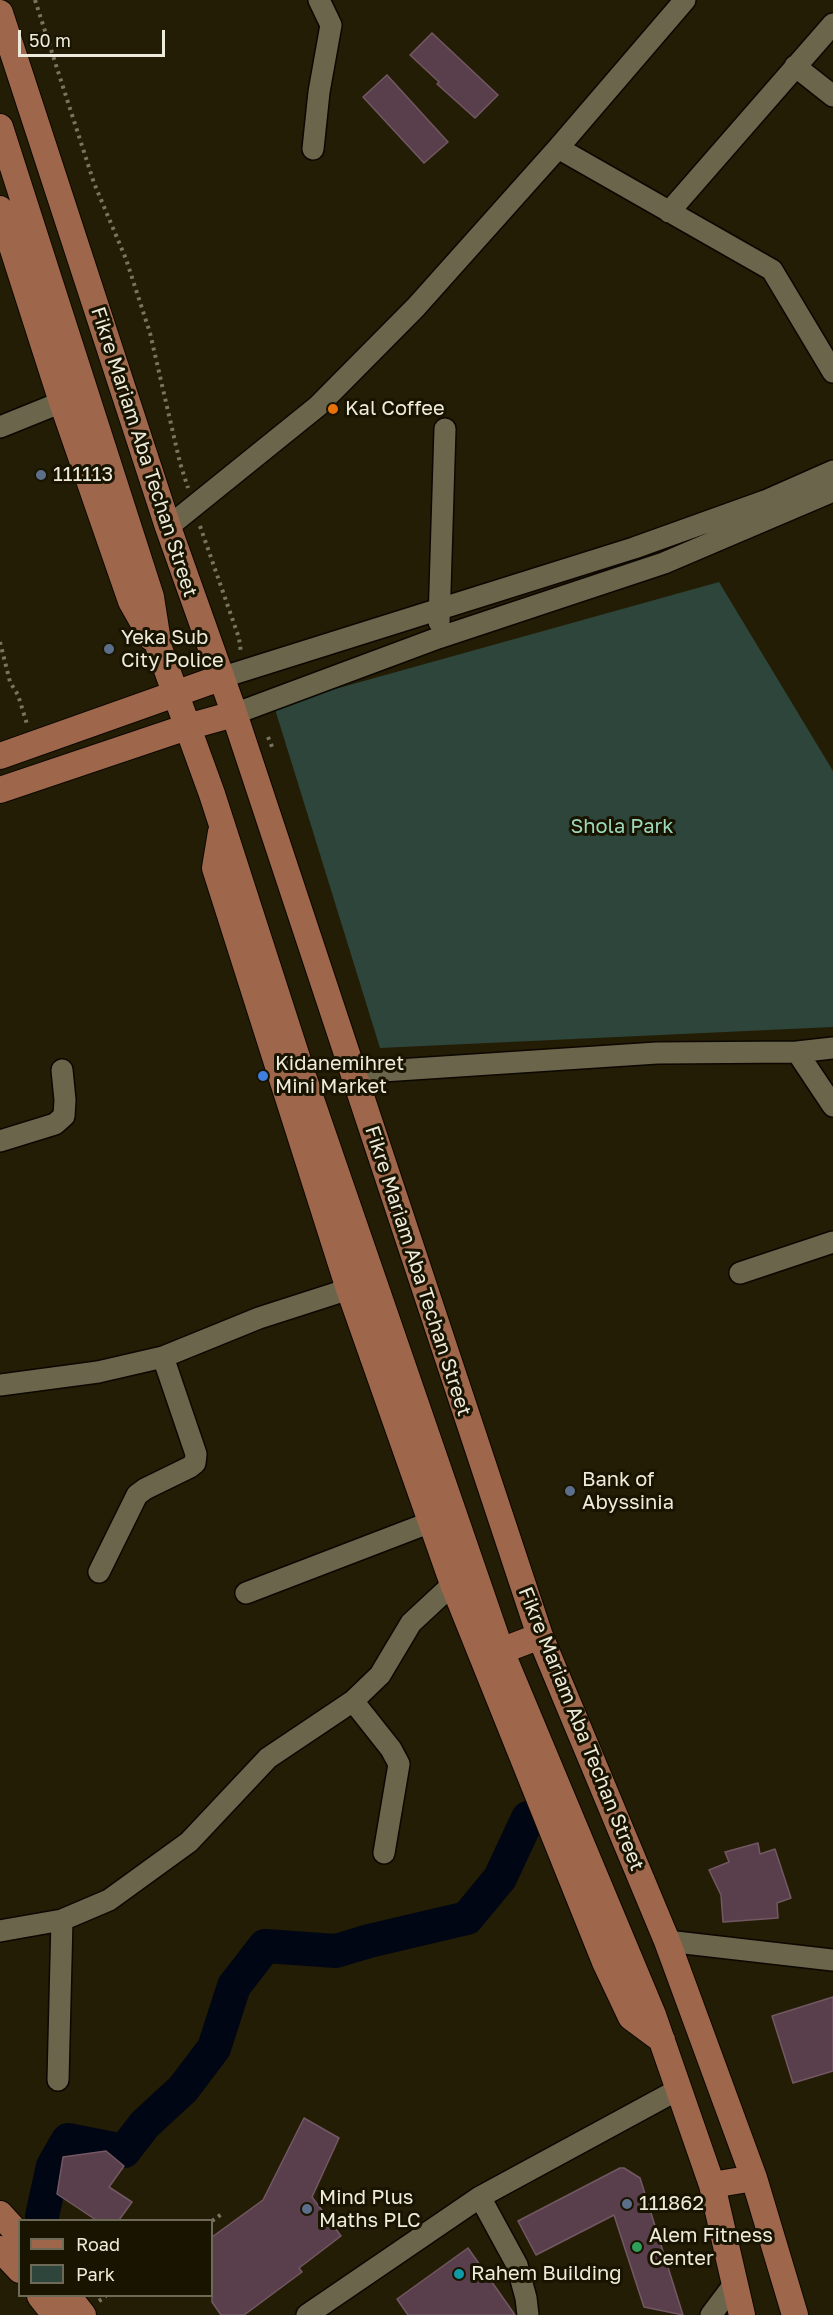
<!DOCTYPE html>
<style>
body{margin:0}
#map{position:relative;width:833px;height:2315px;overflow:hidden;background:#231d05;font-family:"Golos Text",sans-serif}
canvas{display:block}
.legend{position:absolute;left:18px;top:2219px;width:195px;height:78px;box-sizing:border-box;background:#191400;border:2px solid #6e6a58;margin:0;padding:8px 10px;list-style:none;font-size:18px;color:#eeebdc}
.legend li{display:flex;align-items:center;gap:12px;height:30px}
.legend b{width:30px;border:2px solid #6e6a58}
.scale{position:absolute;left:18px;top:30px;width:147px;height:27px;box-sizing:border-box;border:3px solid #eeebdc;border-top:0;padding-left:8px;font-size:18px;line-height:21px;white-space:nowrap;color:#eeebdc;-webkit-text-stroke:4px #191400;paint-order:stroke}
</style>
<div id="map">
<canvas width="833" height="2315"></canvas>
<ul class="legend">
<li><b style="height:8px;background:#9e664b"></b>Road</li>
<li><b style="height:16px;background:#2d453a"></b>Park</li>
</ul>
<div class="scale">50 m</div>
</div>
<script>
const g = document.querySelector('canvas').getContext('2d');
g.lineJoin = 'round';
function fill(path, color) {
  g.fillStyle = color;
  g.fill(path, 'evenodd');
}
function poly(rows) {
  const path = new Path2D();
  for (const r of rows) {
    path.moveTo(r[0], r[1]);
    for (let i = 2; i < r.length; i += 2) path.lineTo(r[i], r[i + 1]);
  }
  return path;
}
function stroke(path, color, width, dash) {
  g.strokeStyle = color;
  g.lineWidth = width;
  g.lineCap = dash ? 'butt' : 'round';
  g.setLineDash(dash || []);
  g.stroke(path);
}
function write(font, color, halo, rows, align = 'center') {
  g.font = font + ' "Golos Text",sans-serif';
  g.lineWidth = 6;
  g.setLineDash([]);
  g.textBaseline = 'middle';
  g.strokeStyle = halo;
  g.fillStyle = color;
  for (const [text, x, y, turn = 0] of rows) {
    g.save();
    g.translate(x, y);
    g.rotate((+turn || 0) * Math.PI / 180);
    g.textAlign = isNaN(turn) ? turn : align;
    if (halo) g.strokeText(text, 0, 0);
    g.fillText(text, 0, 0);
    g.restore();
  }
}
const green = poly([
 [719,582,833,771,833,1027,380,1048,274,706]
]);
const river = poly([
 [42,2216,53,2166,68,2140,124,2151,145,2124,183,2089,214,2048,234,1986,265,1946,336,1951,369,1941,467,1918,500,1878,528,1818]
]);
const building = poly([
 [432,33,498,95,475,118,437,84,439,82,410,55,432,33],
 [387,75,448,142,424,163,363,97,387,75],
 [758,1843,760,1854,775,1849,791,1898,777,1903,778,1918,723,1922,721,1895,709,1870,729,1862,725,1852,758,1843],
 [833,1997,833,2071,793,2083,772,2016,833,1997],
 [304,2118,339,2138,312,2197,341,2236,299,2268,302,2272,244,2315,221,2315,212,2302,212,2237,263,2200,304,2118],
 [106,2151,124,2166,109,2187,132,2202,119,2220,96,2220,57,2194,63,2157,106,2151],
 [620,2168,624,2168,640,2178,683,2315,644,2307,614,2215,536,2255,518,2221,620,2168],
 [468,2248,515,2315,408,2315,397,2299,468,2248]
]);
const path = poly([
 [35,0,94,183,126,259,150,333,180,463,188,488],
 [200,526,239,638,241,653],
 [0,642,10,682,18,695,27,724],
 [268,737,273,749],
 [212,2221,223,2213],
 [99,2301,106,2296]
]);
const minor = poly([
 [795,66,833,96],
 [558,148,772,270,833,372],
 [313,149,319,92,331,25,319,0],
 [669,212,833,24],
 [0,427,62,402],
 [168,527,318,406,416,307,558,148,685,0],
 [439,622,445,429],
 [220,678,634,548,765,501,833,471],
 [234,714,438,638,664,563,833,491],
 [797,1052,833,1106],
 [352,1073,657,1053,797,1052,833,1048],
 [0,1141,55,1124,64,1116,65,1100,62,1070],
 [740,1273,833,1242],
 [0,1385,98,1372,163,1357,259,1318,349,1289],
 [99,1572,137,1495,145,1489,190,1467,195,1463,196,1454,163,1357],
 [246,1593,431,1522],
 [353,1701,391,1749,399,1764,384,1853],
 [0,1931,62,1920,109,1900,189,1842,268,1758,353,1701,380,1675,411,1623,453,1584],
 [667,1941,833,1960],
 [58,2080,62,1920],
 [480,2197,517,2265,526,2298,528,2315],
 [307,2315,480,2197,679,2089],
 [711,2315,735,2283]
]);
const major = poly([
 [0,13,168,527,231,704,540,1636,667,1941,754,2178,795,2315],
 [0,127,151,597,159,648,212,794,303,1076,501,1651,653,2015,712,2185,742,2315],
 [0,209,62,402,131,601,152,638],
 [0,756,220,678],
 [0,790,187,727,234,714],
 [221,832,215,868,349,1289,453,1584,605,1962,631,2017,662,2040],
 [501,1651,540,1636],
 [712,2185,754,2178],
 [0,2214,20,2236],
 [0,2249,20,2270],
 [40,2296,55,2315],
 [68,2296,83,2315]
]);
const markers = [
 [333,409,6,"#e8710a"],
 [41,475,6,"#5c6f8a"],
 [109,649,6,"#5c6f8a"],
 [263,1076,6,"#3f7fe0"],
 [570,1491,6,"#5c6f8a"],
 [627,2204,6,"#5c6f8a"],
 [307,2209,6,"#5c6f8a"],
 [637,2247,6,"#2e9e5b"],
 [459,2274,6,"#0f9aa8"]
];
const poiNames = [
 ["Kal Coffee",345,409],
 ["111113",53,475],
 ["Yeka Sub",121,638],
 ["City Police",121,661],
 ["Kidanemihret",275,1064],
 ["Mini Market",275,1087],
 ["Bank of",582,1480],
 ["Abyssinia",582,1503],
 ["Mind Plus",319,2198],
 ["Maths PLC",319,2221],
 ["111862",639,2204],
 ["Alem Fitness",649,2236],
 ["Center",649,2259],
 ["Rahem Building",471,2274]
];
const streetNames = [
 ["Fikre Mariam Aba Techan Street",144,452,72],
 ["Fikre Mariam Aba Techan Street",418,1271,72],
 ["Fikre Mariam Aba Techan Street",581,1729,68]
];
const parkNames = [
 ["Shola Park",622,827]
];
fill(green, '#2d453a');
stroke(river, '#000613', 34);
fill(building, '#593f4b');
stroke(building, '#735864', 1.5);
stroke(minor, '#0c0700', 24);
stroke(major, '#0c0700', 28);
stroke(path, '#797460', 4, [3, 4.5]);
stroke(minor, '#6b654b', 21);
stroke(major, '#9e664b', 26);
for (const [x, y, r, color] of markers) {
  const dot = new Path2D();
  dot.arc(x, y, r, 0, 2 * Math.PI);
  g.fillStyle = color;
  g.fill(dot);
  stroke(dot, '#191400', 2);
}
write('20px', '#eeebdc', '#191400', poiNames, 'left');
write('20px', '#eeebdc', '#191400', streetNames);
write('20px', '#9cd8bc', '#191400', parkNames);
</script>
